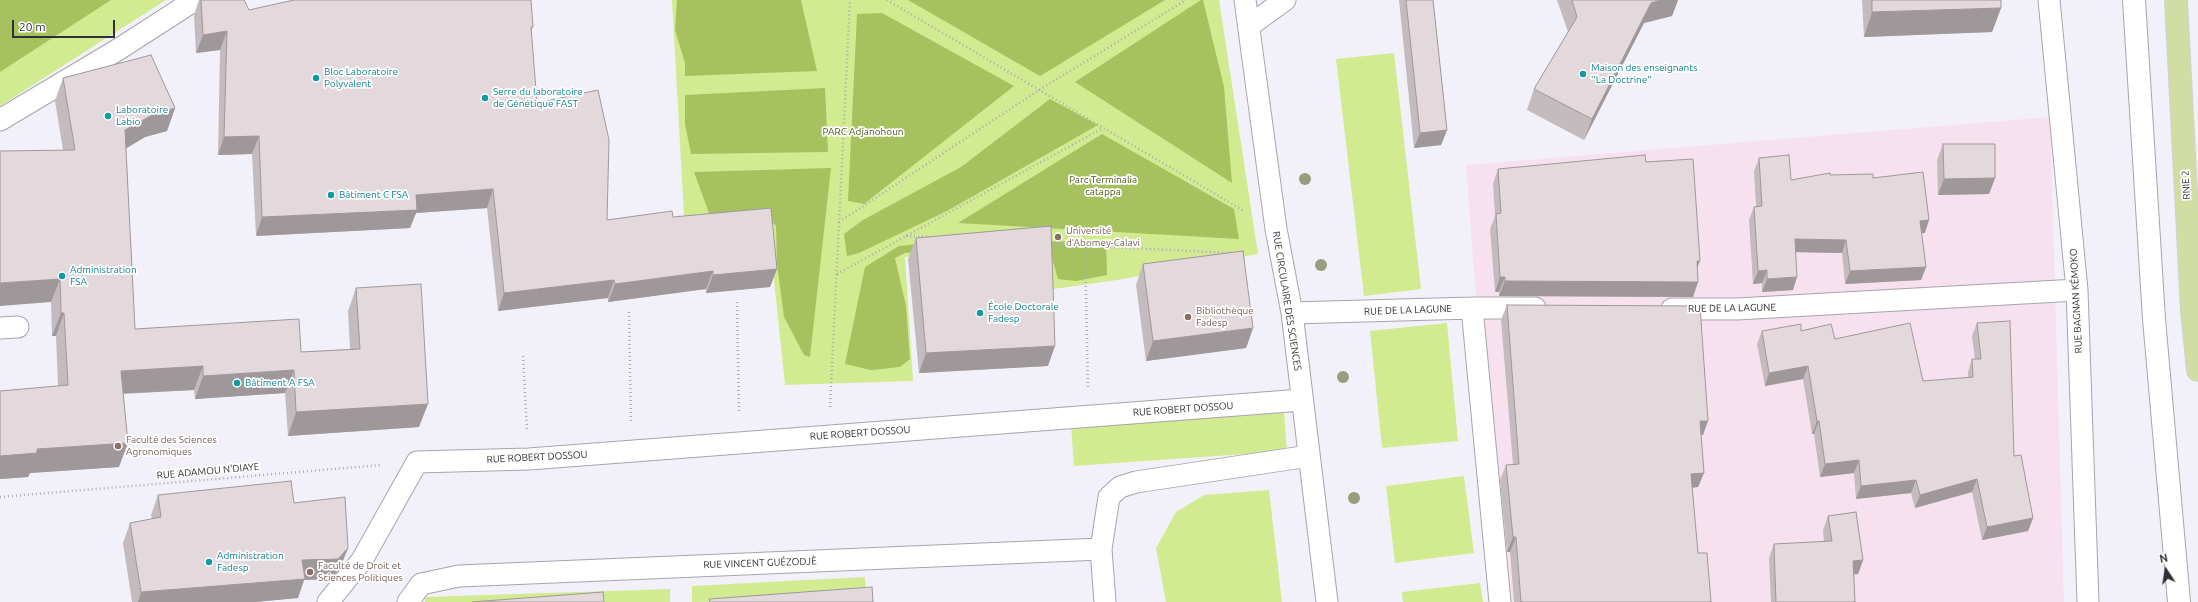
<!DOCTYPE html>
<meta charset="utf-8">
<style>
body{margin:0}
#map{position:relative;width:2198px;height:602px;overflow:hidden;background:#f2f1fa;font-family:Ubuntu,sans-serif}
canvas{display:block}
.north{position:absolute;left:2146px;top:550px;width:40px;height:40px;-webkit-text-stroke:3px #fff;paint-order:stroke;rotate:348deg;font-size:11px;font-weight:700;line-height:16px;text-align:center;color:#302f33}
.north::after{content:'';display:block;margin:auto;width:14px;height:18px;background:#302f33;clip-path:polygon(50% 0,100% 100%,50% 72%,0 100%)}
.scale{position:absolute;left:12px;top:20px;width:103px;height:18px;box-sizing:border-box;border:2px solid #302f33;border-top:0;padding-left:5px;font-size:12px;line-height:14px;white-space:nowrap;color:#302f33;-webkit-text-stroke:3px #fff;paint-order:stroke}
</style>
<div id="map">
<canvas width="2198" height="602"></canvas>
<div class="north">N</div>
<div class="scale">20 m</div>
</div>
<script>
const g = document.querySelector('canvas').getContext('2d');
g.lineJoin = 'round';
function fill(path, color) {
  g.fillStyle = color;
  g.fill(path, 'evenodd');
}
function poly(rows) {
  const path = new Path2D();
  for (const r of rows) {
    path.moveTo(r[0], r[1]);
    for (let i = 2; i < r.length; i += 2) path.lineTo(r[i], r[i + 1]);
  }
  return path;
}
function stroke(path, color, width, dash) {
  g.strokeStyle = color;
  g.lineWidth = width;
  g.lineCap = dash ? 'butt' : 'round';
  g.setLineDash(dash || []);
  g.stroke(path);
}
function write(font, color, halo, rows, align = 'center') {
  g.font = font + ' Ubuntu,sans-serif';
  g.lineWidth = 3.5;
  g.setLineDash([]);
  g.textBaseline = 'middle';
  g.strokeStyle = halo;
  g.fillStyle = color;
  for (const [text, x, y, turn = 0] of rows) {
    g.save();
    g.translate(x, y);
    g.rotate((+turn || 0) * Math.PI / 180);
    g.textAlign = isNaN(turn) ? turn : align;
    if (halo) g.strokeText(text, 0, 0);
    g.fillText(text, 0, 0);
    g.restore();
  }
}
const commercial = poly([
 [2050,117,2064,602,1499,602,1466,165]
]);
const green = poly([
 [0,0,166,0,0,106],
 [672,0,1219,0,1258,254,1117,280,1053,289,1045,246,905,257,913,381,785,385,768,223,684,216],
 [1394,53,1421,289,1364,296,1336,59],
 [1447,323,1458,441,1382,448,1370,331],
 [1284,411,1287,451,1074,466,1071,425],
 [1464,476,1474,553,1395,563,1386,486],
 [1269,490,1282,602,1166,602,1156,548,1176,512,1204,495],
 [865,577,866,600,692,602,692,586],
 [1480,583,1483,602,1403,602,1402,592],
 [670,589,670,602,425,602,425,597]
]);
const forest = poly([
 [0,0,111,0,0,72],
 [677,0,801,0,817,71,685,76,685,63,675,30],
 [908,0,1165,0,1040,76],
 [1201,0,1203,0,1224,87,1232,183,1075,82],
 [882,13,1014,86,864,204,848,201,857,14],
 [825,88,828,152,691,154,685,124,685,95],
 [1050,99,1098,125,947,211,859,253,847,256,844,234,863,220,961,167],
 [1102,134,1234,209,1239,239,958,223],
 [831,168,810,357,804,355,784,317,777,264,776,226,763,212,709,213,694,172],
 [953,240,1106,242,1107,275,1076,281,1058,279,1050,251,1046,244,905,253,895,258,906,306,910,359,900,367,871,370,845,364,865,267,899,246]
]);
const path = poly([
 [887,0,1244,211],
 [839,222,1039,90,1186,0],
 [906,236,933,237],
 [1050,244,1233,253],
 [1085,246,1088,388],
 [837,274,1103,128],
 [737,302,739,414],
 [629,312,631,422],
 [523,356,527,430],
 [830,407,850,0],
 [0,497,382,465]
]);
const service = poly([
 [1245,0,1276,229,1292,313,1327,602],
 [2049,0,2077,290,2088,602],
 [1249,26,1285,0],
 [0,120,119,49,195,0],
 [1472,308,1500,602],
 [1672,309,1737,309,2077,290],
 [1292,313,1472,308,1535,308],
 [0,328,18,327],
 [328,602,362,560,417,462,529,459,1302,400],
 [408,602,421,584,459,576,1101,549],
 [1105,602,1101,549,1109,497,1120,487,1136,482,1309,456]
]);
const tertiary = poly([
 [2134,0,2154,319,2179,602]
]);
const trunk = poly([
 [2176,0,2192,310,2198,370]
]);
const trees = [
 [1305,179],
 [1321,265],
 [1343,377],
 [1354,498]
];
const wall = poly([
 [199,0,244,0,249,10,533,27,531,32,537,103,607,220,673,217,777,269,770,287,706,293,706,289,608,302,608,298,498,311,487,208,416,213,410,228,256,236,252,154,218,155,220,50,196,53,194,15],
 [1399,0,1433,0,1447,130,1441,145,1414,148],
 [1557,0,1678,0,1672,16,1644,23,1584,140,1527,110,1534,89,1568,32],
 [1862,0,2001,0,2001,8,1992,32,1864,37],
 [63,78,175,108,167,131,145,137,126,148,135,329,301,352,350,349,348,311,356,288,419,427,288,436,285,393,195,399,194,390,123,394,119,467,30,473,28,477,0,479,0,391,58,386,56,336,52,336,51,302,63,150,55,101],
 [1943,144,1995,178,1989,194,1938,195,1937,160],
 [1759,158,1791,180,1830,175,1873,178,1925,233,1921,233,1926,267,1921,280,1845,284,1842,253,1796,252,1793,290,1762,292,1762,283,1753,284,1749,220,1754,207,1756,206,1754,171],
 [1646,162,1697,269,1698,282,1693,297,1499,296,1499,292,1495,292,1490,229,1495,216,1493,184,1498,169],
 [916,238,1048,366,919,373,908,259],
 [1143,264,1253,328,1246,348,1146,361,1136,285],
 [1507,305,1703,435,1701,435,1704,473,1698,487,1692,488,1698,553,1711,602,1514,602,1510,552,1507,552,1500,480,1506,465,1513,465,1501,320],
 [1977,323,2014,456,2033,518,2028,531,1982,540,1972,492,1915,508,1911,493,1856,499,1854,473,1820,477,1814,434,1812,434,1803,379,1765,386,1757,344,1762,331,1801,331,1835,339,1923,381,1968,378,1968,372,1972,359,1975,359,1972,336],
 [158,495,294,503,348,548,340,568,331,579,304,580,298,598,255,602,132,602,123,543,130,523,152,519,151,515],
 [1828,516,1863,560,1858,574,1854,574,1855,602,1771,602,1769,558,1774,544,1824,542,1823,530]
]);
const shadedWall = poly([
 [1661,0,1678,0,1672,16,1644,23,1584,140,1592,119,1651,3],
 [2001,8,1992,32,1864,37,1872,12],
 [227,31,220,50,196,53,203,35],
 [175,108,167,131,145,137,117,154,125,130,154,114],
 [1447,130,1441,145,1414,148,1420,133],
 [259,136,252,154,218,155,224,137],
 [1995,178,1989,194,1938,195,1944,179],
 [493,189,487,208,416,213,410,228,256,236,262,217,416,195],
 [1929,220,1925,233,1915,234,1920,221],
 [1795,239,1846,240,1842,253,1790,252],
 [1697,261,1700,261,1694,276],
 [1926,267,1921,280,1845,284,1850,271],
 [777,269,770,287,706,293,713,275],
 [1767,270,1762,283,1753,284,1758,271],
 [713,271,706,289,608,302,615,284],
 [1500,277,1505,277,1499,292,1495,292],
 [1797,277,1793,290,1762,292,1767,279],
 [60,279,51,302,0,306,0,283],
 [614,280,608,298,498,311,504,293],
 [1505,281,1698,282,1693,297,1499,296],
 [61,313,64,313,56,336,52,336],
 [1253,328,1246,348,1146,361,1153,341],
 [1055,346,1048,366,919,373,926,353],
 [203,366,194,390,112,394,121,371],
 [1808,366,1803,379,1765,386,1769,373],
 [294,370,285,393,195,399,203,376],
 [428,404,419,427,288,436,296,412],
 [1700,421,1708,421,1703,435,1694,436],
 [1817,421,1819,421,1814,434,1812,434],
 [128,443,119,467,30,473,28,477,0,479,0,456,37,449],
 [1859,460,1854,473,1820,477,1825,464],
 [1704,473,1698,487,1686,488,1691,474],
 [1977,479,1972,492,1915,508,1920,495],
 [1916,480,1911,493,1856,499,1861,486],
 [2033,518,2028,531,1982,540,1987,527],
 [1513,537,1516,537,1510,552,1507,552],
 [348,548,340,568,331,579,304,580,298,598,255,602,138,602,141,592],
 [1863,560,1858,574,1848,575,1853,561]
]);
const building = poly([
 [201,0,244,0,249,10,294,0,531,0,533,27,531,27,537,103,598,90,609,140,607,220,672,211,673,217,771,208,777,269,713,275,713,271,615,284,614,280,504,293,493,189,416,195,417,210,262,217,259,136,224,137,227,31,203,35,201,0],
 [1406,0,1433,0,1447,130,1420,133,1406,0],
 [1572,0,1661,0,1651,3,1592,119,1534,89,1577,17,1572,0],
 [1872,0,2001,0,2001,8,1872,12,1872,0],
 [151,55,175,108,154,114,125,130,135,329,299,319,301,352,360,349,356,288,421,284,428,404,296,412,294,370,203,376,203,366,121,371,128,443,37,449,37,453,0,456,0,391,68,385,64,313,61,313,60,279,0,283,0,151,75,150,63,78,151,55],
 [1943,144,1995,144,1995,178,1944,179,1943,144],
 [1645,155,1646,162,1693,159,1700,261,1697,261,1698,282,1505,281,1505,277,1500,277,1496,214,1501,213,1498,169,1645,155],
 [1789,155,1791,180,1830,173,1830,175,1873,174,1873,178,1923,172,1929,220,1920,221,1926,267,1850,271,1846,240,1795,239,1797,277,1767,279,1767,270,1758,271,1754,207,1762,206,1759,158,1789,155],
 [1051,226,1055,346,926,353,916,238,1051,226],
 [1243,251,1253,328,1153,341,1143,264,1243,251],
 [1507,305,1700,306,1708,421,1700,421,1704,473,1691,474,1698,553,1707,553,1711,602,1521,602,1516,537,1513,537,1506,465,1519,464,1507,305],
 [2010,321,2014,456,2021,455,2033,518,1987,527,1977,479,1920,495,1916,480,1861,486,1859,460,1825,464,1819,421,1817,421,1808,366,1769,373,1762,331,1801,324,1801,331,1831,324,1835,339,1910,323,1923,381,1973,377,1972,359,1981,359,1977,323,2010,321],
 [291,481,294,503,345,497,348,548,338,559,302,560,305,579,141,592,130,523,161,517,158,495,291,481],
 [1856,512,1863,560,1853,561,1855,602,1776,602,1774,544,1832,541,1828,516,1856,512],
 [872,587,873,602,710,602,709,599,872,587],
 [603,592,604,602,472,602,603,592]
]);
const markers = [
 [1583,74,4,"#0f9aa8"],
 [316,78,4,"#0f9aa8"],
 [485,98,4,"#0f9aa8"],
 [108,116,4,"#0f9aa8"],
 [331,195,4,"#0f9aa8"],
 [1058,237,4,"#8d6e63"],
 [62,276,4,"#0f9aa8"],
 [980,313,4,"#0f9aa8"],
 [1188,317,4,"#8d6e63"],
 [237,383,4,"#0f9aa8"],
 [118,446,4,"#8d6e63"],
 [209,562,4,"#0f9aa8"],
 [310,572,4,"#8d6e63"]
];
const cultureNames = [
 ["Maison des enseignants",1591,68],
 ["''La Doctrine''",1591,80],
 ["Bloc Laboratoire",324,72],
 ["Polyvalent",324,84],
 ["Serre du laboratoire",493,92],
 ["de Génétique FAST",493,104],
 ["Laboratoire",116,110],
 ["Labio",116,122],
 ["Bâtiment C FSA",339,195],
 ["Administration",70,270],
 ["FSA",70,282],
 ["École Doctorale",988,307],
 ["Fadesp",988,319],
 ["Bâtiment A FSA",245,383],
 ["Administration",217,556],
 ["Fadesp",217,568]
];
const parkNames = [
 ["PARC Adjanohoun",863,132],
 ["Parc Terminalia",1103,180],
 ["catappa",1103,192]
];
const streetNames = [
 ["RNIE 2",2186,185,-93],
 ["RUE CIRCULAIRE DES SCIENCES",1287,301,81],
 ["RUE BAGNAN KÉMOKO",2076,301,-93],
 ["RUE DE LA LAGUNE",1732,308,-1],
 ["RUE DE LA LAGUNE",1408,310,-2],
 ["RUE ROBERT DOSSOU",1183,409,-4],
 ["RUE ROBERT DOSSOU",860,433,-4],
 ["RUE ROBERT DOSSOU",537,457,-3],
 ["RUE ADAMOU N'DIAYE",208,471,-5],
 ["RUE VINCENT GUÉZODJÈ",760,563,-2]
];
const educationNames = [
 ["Université",1066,231],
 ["d'Abomey-Calavi",1066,243],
 ["Bibliothèque",1196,311],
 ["Fadesp",1196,323],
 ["Faculté des Sciences",126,440],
 ["Agronomiques",126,452],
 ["Faculté de Droit et",318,566],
 ["Sciences Politiques",318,578]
];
fill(commercial, '#f7e1ee');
fill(green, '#d2eb91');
fill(forest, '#a7c15f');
stroke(service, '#a5a5ad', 23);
stroke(tertiary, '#a5a5ad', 24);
stroke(trunk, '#d1d1d2', 24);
stroke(path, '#acabb2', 2.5, [1, 3]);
stroke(service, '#fff', 21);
stroke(tertiary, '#fff', 22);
stroke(trunk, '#d0dea3', 22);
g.fillStyle = '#969e7b';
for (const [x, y] of trees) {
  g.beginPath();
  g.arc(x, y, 6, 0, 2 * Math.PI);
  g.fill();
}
fill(wall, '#c3bbbd');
fill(shadedWall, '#9f989a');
fill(building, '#e3d9dc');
stroke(building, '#9f989a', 1);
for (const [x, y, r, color] of markers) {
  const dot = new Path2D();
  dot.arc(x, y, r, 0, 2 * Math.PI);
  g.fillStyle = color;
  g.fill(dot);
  stroke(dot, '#fff', 1.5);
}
write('10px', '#0d838f', '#fff', cultureNames, 'left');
write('10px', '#4a5a13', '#fff', parkNames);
write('10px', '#302f33', '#fff', streetNames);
write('10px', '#785e54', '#fff', educationNames, 'left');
</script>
